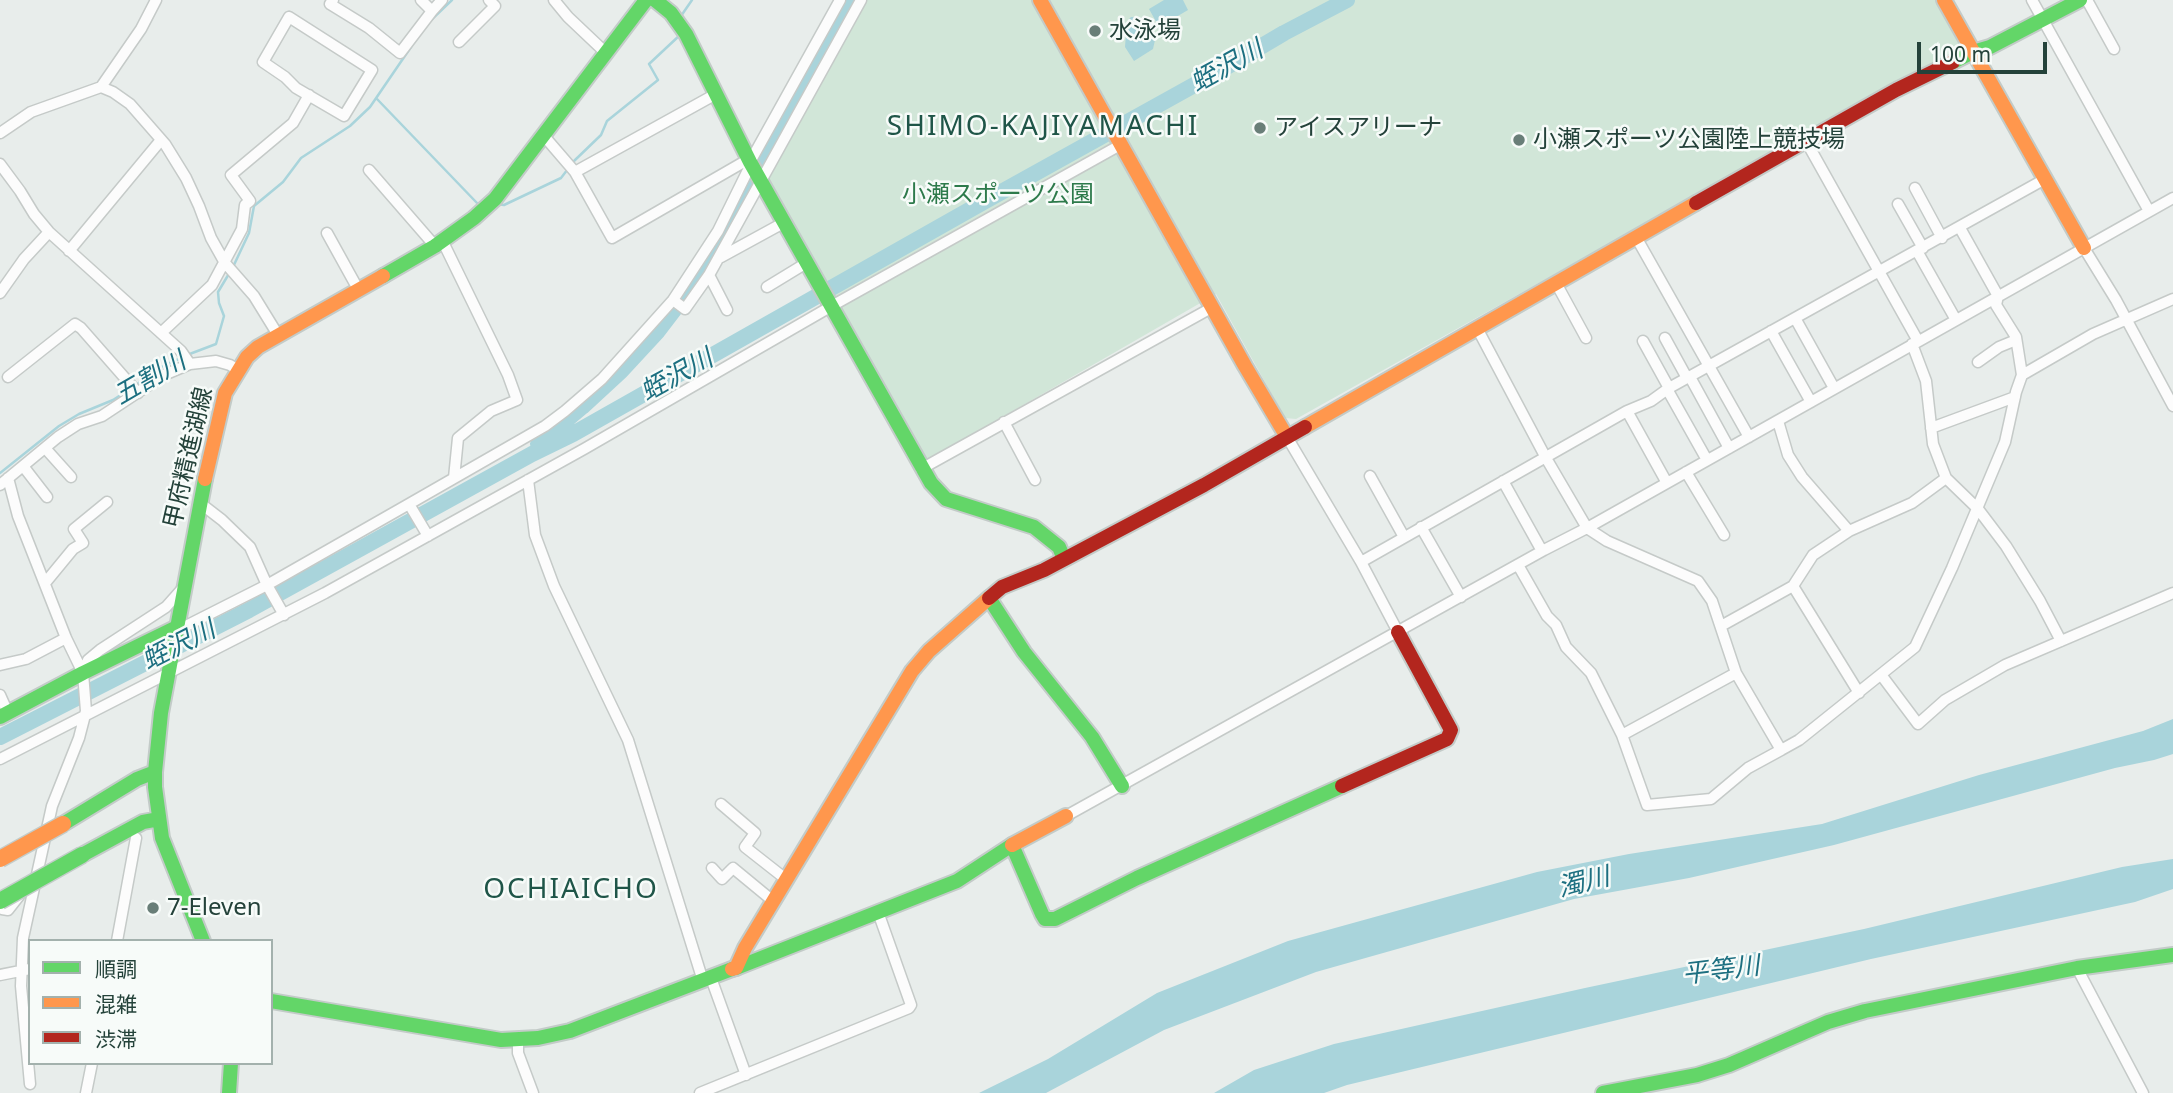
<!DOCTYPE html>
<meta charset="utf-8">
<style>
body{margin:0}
#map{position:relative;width:2173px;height:1093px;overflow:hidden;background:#e8edeb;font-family:"Noto Sans","Noto Sans JP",sans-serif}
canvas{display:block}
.legend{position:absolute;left:28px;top:939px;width:245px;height:126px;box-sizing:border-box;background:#f7fbf9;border:2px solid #a3b1ad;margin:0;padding:9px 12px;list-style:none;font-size:21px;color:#24423a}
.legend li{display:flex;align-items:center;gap:14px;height:35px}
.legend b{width:35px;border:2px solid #a3b1ad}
.scale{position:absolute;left:1917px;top:42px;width:130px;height:32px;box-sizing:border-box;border:4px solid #24423a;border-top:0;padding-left:9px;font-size:21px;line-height:24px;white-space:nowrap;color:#24423a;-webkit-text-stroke:5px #f7fbf9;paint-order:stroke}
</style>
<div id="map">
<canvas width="2173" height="1093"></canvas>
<ul class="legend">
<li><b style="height:9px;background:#63d668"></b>順調</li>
<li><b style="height:9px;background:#ff974d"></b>混雑</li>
<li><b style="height:9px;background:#b3261e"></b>渋滞</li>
</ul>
<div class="scale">100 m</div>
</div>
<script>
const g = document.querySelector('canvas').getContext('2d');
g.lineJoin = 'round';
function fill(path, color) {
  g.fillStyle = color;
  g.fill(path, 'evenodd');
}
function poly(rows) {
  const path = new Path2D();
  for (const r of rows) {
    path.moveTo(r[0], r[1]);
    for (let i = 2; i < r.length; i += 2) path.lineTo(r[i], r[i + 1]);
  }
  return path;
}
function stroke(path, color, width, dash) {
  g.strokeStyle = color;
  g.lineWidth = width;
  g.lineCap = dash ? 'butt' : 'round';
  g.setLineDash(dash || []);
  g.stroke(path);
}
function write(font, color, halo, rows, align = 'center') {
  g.font = font + ' "Noto Sans","Noto Sans JP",sans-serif';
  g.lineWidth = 5;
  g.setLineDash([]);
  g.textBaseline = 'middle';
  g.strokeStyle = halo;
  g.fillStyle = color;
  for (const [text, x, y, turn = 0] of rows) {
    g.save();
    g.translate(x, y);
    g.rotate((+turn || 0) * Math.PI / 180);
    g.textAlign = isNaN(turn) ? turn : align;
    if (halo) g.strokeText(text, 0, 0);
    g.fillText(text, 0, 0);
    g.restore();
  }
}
const green = poly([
 [864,0,1937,0,1960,41,1958,51,1885,89,1296,419,1285,418,1216,294,926,461,761,179]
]);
const water = poly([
 [1164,0,1183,0,1188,10,1159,27,1149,9],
 [1131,17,1136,17,1138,25,1149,29,1154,35,1155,40,1153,49,1134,61,1125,47,1126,34,1120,29],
 [2173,719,2173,754,2154,760,2115,768,1834,845,1689,878,1574,899,1316,972,1164,1030,1046,1093,979,1093,1048,1059,1157,993,1288,941,1537,872,1629,854,1822,824,1979,775,2143,731],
 [2173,859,2173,889,2135,902,1871,959,1347,1085,1324,1093,1214,1093,1254,1070,1334,1044,1585,988,1864,929,2122,867]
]);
const stream = poly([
 [429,22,452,0],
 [687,28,689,26,681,16,692,0],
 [377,99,477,203,483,204],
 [496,204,504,205,561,178,574,161,601,135,607,121,658,80,649,64,680,35],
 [233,267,249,233,254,206,283,182,301,158,350,126,370,107,411,47],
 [187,355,216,344,224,316,219,303,218,292,230,272],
 [136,385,159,368,181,358],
 [0,473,59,426,79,414,113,400,130,389]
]);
const river = poly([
 [538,444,582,407,621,371,658,331,684,297,756,177,848,0],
 [0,737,249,610,532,454,573,434,987,200,1223,69,1284,33,1347,0]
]);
const street = poly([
 [333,0,330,4,369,28,400,53,432,11,442,0],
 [421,0,432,11],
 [554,0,568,17,606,53],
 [2032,0,2149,211],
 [2087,0,2114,49],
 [289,17,372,70,344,116,296,88,285,77,263,62,289,17],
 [459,42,495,6,489,0],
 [101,87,113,92,130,104,165,144,186,178,199,206,211,238,225,263,254,296,278,335],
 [0,133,31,112,101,87,141,29,156,0],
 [544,136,575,172,612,238,749,159],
 [1806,141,1918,341],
 [750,162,840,0],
 [0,164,20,191,34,214,49,232,181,351,190,364],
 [369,170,435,246],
 [575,172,716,94],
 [1915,188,1942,238],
 [1898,204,1923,248],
 [327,233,358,289],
 [1636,237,1749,437],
 [443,242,508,375,517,400,491,411,458,438,454,478],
 [2084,248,2116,300,2173,406],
 [69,251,161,140],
 [1917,251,1956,320],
 [721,257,785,222],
 [709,275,727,310],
 [1556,283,1586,338],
 [767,287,808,262],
 [0,293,24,259,49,232],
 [673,300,685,309,709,275,861,0],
 [1795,318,1834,388],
 [1477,328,1546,458,1587,528,1607,541,1698,581,1712,601,1736,673,1781,750,1799,740,1915,647,1952,568,2005,442,2016,392,2022,375,2016,337,1996,305,1998,296,1960,228],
 [1771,331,1811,402],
 [161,333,212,285,242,229,245,205,250,201,231,175,293,123,309,95],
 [1665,338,1687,378],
 [1643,341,1669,388],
 [1912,344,1926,381,1933,444,1946,478],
 [1978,362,1999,347,2016,340],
 [2022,375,2093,334,2173,299],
 [8,377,75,324,81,328,138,393],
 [1690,377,1729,448],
 [1667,389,1707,460],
 [1627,411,1667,483],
 [1778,421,1788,455,1802,477,1849,531],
 [1004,422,1035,480],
 [1931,428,2015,397],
 [1287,437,1361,562,1398,632],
 [45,448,71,477],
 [23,466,47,497],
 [921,469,1213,307],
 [1686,472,1724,535],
 [1370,476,1404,537],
 [8,478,18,516,66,638,83,673,86,711,79,738,52,806,23,938,21,986,30,1084],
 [528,480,535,535,554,586,628,740,703,981],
 [1503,481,1542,551],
 [0,485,58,437,78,424,102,416,164,375,190,364,216,361,230,365,238,370],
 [200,503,222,520,250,547,267,585,284,615],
 [409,504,428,536],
 [1421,527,1461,597],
 [1361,562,1627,411,1651,401,1669,388,2045,179],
 [1518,565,1547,616,1556,625,1566,647,1591,673,1622,735,1647,805,1711,799,1748,768,1781,750],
 [45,583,73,549,83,543,74,529,107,502],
 [1793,586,1859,693],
 [1721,626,1793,586,1813,555,1849,531,1912,503,1946,478,1978,509,2006,546,2040,601,2061,641],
 [176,631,267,585,409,504,545,426,565,411,602,379,673,300,718,231,751,164],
 [0,665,26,659,66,638],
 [83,673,88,660,100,650,166,607,182,589],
 [1882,676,1918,724,1945,700,2005,665,2173,593],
 [0,695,8,713],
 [1622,735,1736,673],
 [0,759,325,593,584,449,837,303,1122,144],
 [721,804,755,833,745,847,787,880],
 [1066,816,1544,550,1587,528,2173,198],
 [712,868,722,879,733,868,773,901],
 [0,905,2,909,8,910,19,896],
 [117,941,136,838],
 [2077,968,2143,1093],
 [0,975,30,969],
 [711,978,746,1075],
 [518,1039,518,1053,533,1093],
 [86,1093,92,1063],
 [700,1093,909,1008,911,1005,878,912]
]);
const fast = poly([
 [655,0,671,13,686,34,750,162,931,483,946,499,1034,527,1059,547,1064,559],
 [1953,62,1973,52,1990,47,2080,0],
 [383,276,435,246,474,218,495,199,646,0],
 [989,598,1024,652,1092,737,1122,786],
 [0,717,83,673,177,627],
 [63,824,137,779,155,772],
 [82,855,143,822,159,819],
 [203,941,162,838,155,787,155,772,161,713,205,479],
 [736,968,957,881,1012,845,1042,914,1045,919,1055,919,1137,878,1342,786],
 [271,1001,501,1040,538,1038,570,1031,732,969],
 [229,1093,231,1063],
 [1603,1093,1697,1075,1729,1065,1828,1022,1865,1011,2077,968,2173,955]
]);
const slow = poly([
 [1040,0,1245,366,1287,437],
 [1944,0,2084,248],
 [1305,427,1696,203],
 [205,479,225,393,247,357,258,347,383,276],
 [1012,845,1066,816],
 [732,969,736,968,745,948,912,671,929,651,989,598]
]);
const jam = poly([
 [1696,203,1896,90,1953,62],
 [989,598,1002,587,1044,570,1204,485,1305,427],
 [1342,786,1447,739,1451,730,1398,632]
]);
const fastBridge = poly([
 [0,901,82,855]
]);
const slowBridge = poly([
 [0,859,63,824]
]);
const markers = [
 [1095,31,7,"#697e78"],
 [1260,128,7,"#697e78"],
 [1519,140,7,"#697e78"],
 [153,908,7,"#697e78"]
];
const poiNames = [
 ["水泳場",1109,31],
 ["アイスアリーナ",1274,128],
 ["小瀬スポーツ公園陸上競技場",1533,140],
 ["7-Eleven",167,908]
];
const parkNames = [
 ["小瀬スポーツ公園",998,195]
];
const streetNames = [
 ["甲府精進湖線",189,458,-77]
];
const waterNames = [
 ["蛭沢川",1227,67,-29],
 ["蛭沢川",677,376,-29],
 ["五割川",150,379,-30],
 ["蛭沢川",179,646,-27],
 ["濁川",1584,883,-14],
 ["平等川",1721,971,-7]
];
const quarterNames = [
 ["SHIMO-KAJIYAMACHI",1043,127],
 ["OCHIAICHO",571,890]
];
fill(green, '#d1e6d8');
fill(water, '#a9d4db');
stroke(stream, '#a9d4db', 2.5);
stroke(river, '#a9d4db', 16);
stroke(street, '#c5cac8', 13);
stroke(fast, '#c3cbc8', 18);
stroke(slow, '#c3cbc8', 18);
stroke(jam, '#c3cbc8', 18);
stroke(street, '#fcfcfc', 10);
stroke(fast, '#63d668', 14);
stroke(slow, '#ff974d', 14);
stroke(jam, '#b3261e', 14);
stroke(fastBridge, '#c3ccc9', 19, []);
stroke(slowBridge, '#c3ccc9', 19, []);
stroke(fastBridge, '#63d668', 16);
stroke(slowBridge, '#ff974d', 16);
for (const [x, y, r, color] of markers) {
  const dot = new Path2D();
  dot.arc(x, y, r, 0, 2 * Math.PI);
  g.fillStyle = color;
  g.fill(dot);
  stroke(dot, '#f7fbf9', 2.5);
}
write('24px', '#24423a', '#f7fbf9', poiNames, 'left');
write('24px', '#2d7a4b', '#f7fbf9', parkNames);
write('24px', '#24423a', '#f7fbf9', streetNames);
write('italic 26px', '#1c6f80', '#f7fbf9', waterNames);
g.letterSpacing = '2px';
write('28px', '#1f5548', '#f7fbf9', quarterNames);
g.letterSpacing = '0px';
</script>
